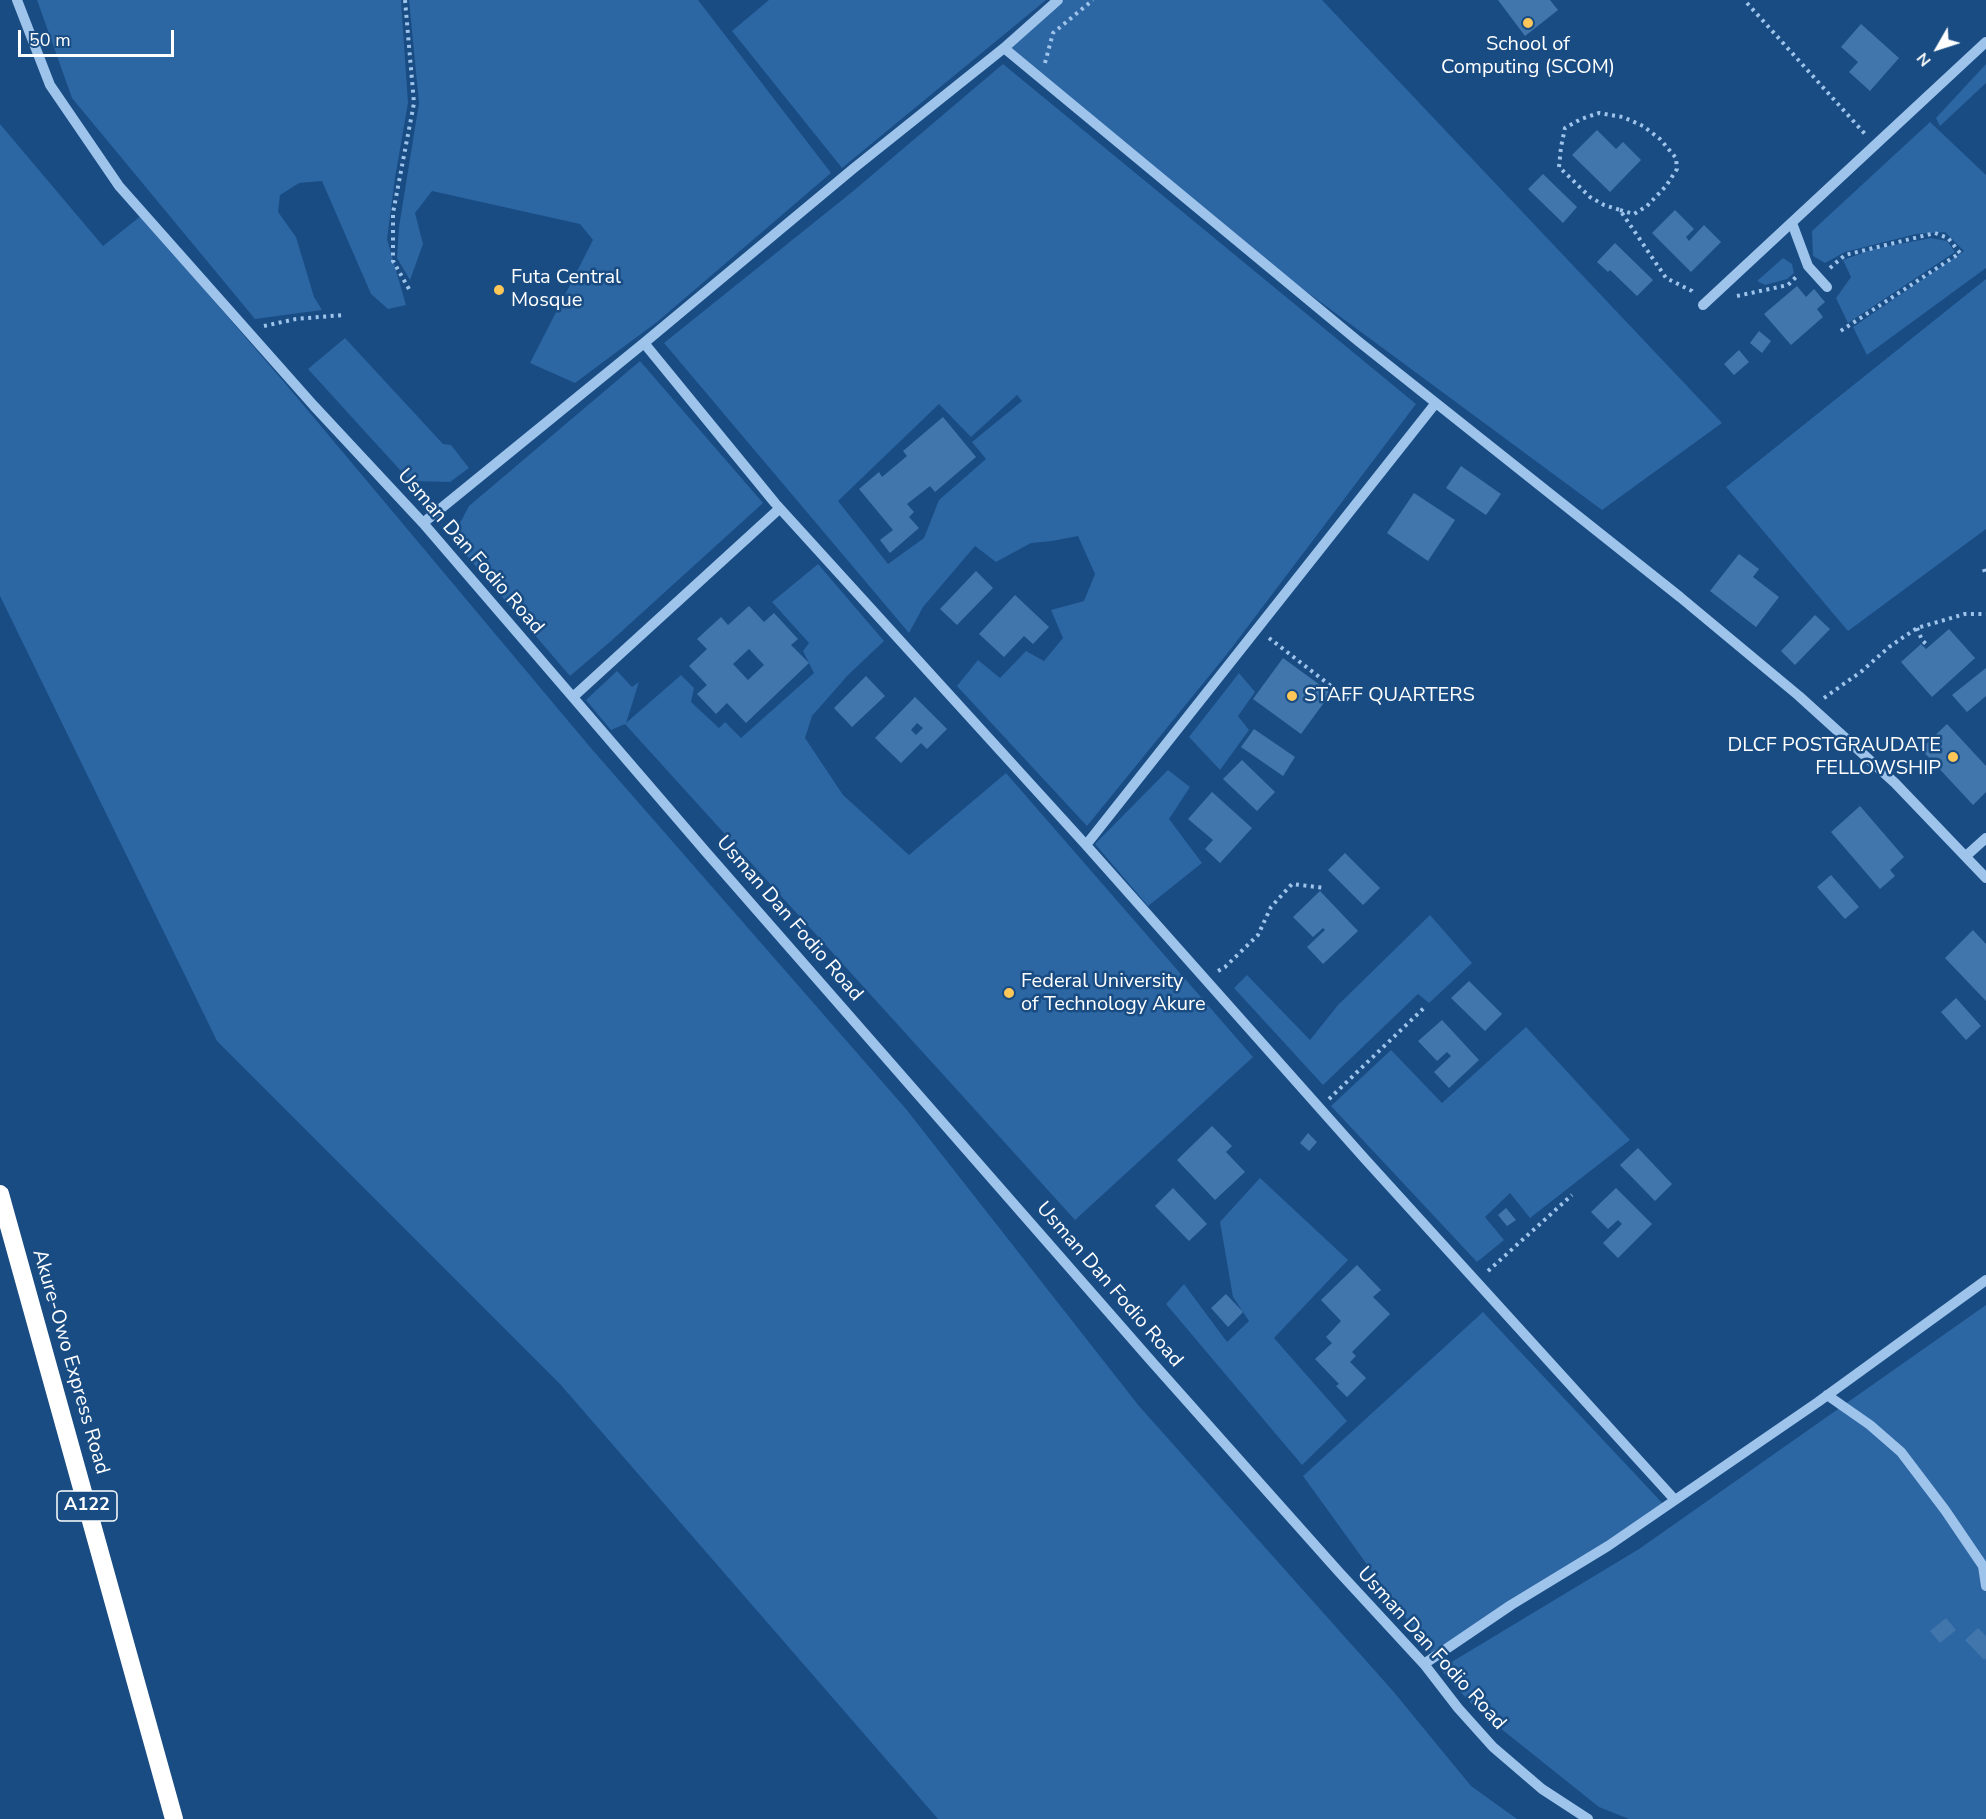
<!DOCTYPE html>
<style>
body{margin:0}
#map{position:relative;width:1986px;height:1819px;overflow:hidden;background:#194c83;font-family:"Nunito Sans",sans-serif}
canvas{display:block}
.north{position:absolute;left:1908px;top:18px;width:60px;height:60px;-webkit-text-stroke:4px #194c83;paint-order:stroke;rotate:231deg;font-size:16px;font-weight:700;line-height:24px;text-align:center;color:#fff}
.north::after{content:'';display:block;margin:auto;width:21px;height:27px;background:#fff;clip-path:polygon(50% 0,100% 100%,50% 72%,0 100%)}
.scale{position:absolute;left:18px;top:30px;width:156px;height:27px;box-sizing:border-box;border:3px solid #fff;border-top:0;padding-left:8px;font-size:18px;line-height:21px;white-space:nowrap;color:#fff;-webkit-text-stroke:4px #194c83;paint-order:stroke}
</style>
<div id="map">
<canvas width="1986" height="1819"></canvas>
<div class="north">N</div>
<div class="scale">50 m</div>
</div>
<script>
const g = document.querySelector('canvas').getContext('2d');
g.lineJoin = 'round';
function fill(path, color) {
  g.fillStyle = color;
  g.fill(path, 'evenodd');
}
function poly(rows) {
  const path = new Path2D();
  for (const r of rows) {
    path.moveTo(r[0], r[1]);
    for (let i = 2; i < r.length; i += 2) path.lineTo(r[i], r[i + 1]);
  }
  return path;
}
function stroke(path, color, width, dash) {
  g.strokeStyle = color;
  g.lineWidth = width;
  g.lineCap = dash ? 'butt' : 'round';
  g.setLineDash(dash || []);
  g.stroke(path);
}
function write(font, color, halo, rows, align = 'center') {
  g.font = font + ' "Nunito Sans",sans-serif';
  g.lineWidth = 5;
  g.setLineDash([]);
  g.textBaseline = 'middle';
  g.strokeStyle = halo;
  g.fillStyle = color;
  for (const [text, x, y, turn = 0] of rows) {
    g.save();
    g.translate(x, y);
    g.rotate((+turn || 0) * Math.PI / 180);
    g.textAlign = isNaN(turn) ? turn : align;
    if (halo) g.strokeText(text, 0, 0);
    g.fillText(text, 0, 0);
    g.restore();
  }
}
const green = poly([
 [37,0,401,0,408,103,395,178,387,239,406,305,388,309,371,294,322,181,299,183,280,195,278,212,296,237,314,297,322,310,255,319,72,98],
 [409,0,698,0,831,173,657,322,575,383,530,363,593,240,580,224,432,191,415,213,423,244,410,280,397,258,399,227,419,103],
 [769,0,1046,0,842,168,732,31],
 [1064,0,1322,0,1722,423,1602,510,1227,233,1007,50],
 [1003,64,1416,404,1227,654,1087,826,957,686,978,660,1000,678,1026,651,1044,661,1063,638,1051,610,1084,601,1095,574,1078,536,1052,541,1031,543,996,562,975,546,923,607,909,633,664,343,852,192],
 [1017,395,1022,401,972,442,986,459,939,500,924,538,888,564,838,501,939,404,971,437],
 [1986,64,1986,83,1940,126,1936,118],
 [1930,122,1986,175,1986,268,1867,355,1853,327,1964,251,1945,232,1916,234,1845,252,1825,263,1813,256,1812,231],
 [0,124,103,246,141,216,284,382,590,747,906,1109,1139,1406,1393,1691,1471,1786,1517,1819,938,1819,560,1384,217,1041,0,596],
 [1931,238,1947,241,1955,252,1848,323,1836,298,1851,277,1843,260,1873,249],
 [1783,258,1792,264,1794,273,1787,279,1765,285,1757,281],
 [1986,279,1986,529,1848,631,1726,487],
 [345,338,443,444,451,445,469,468,450,482,410,481,308,369],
 [640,361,763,503,611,641,570,676,461,549,460,523,469,506],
 [818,564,884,641,848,675,812,716,805,738,843,795,909,855,1006,773,1253,1057,1075,1220,625,724,611,730,586,700,617,671,632,687,639,682,626,723,681,675,694,688,691,702,719,728,725,722,741,738,814,673,803,651,809,643,772,602],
 [1239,673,1255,692,1238,716,1249,730,1220,770,1189,737],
 [1168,770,1190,787,1169,819,1202,863,1148,906,1095,844],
 [1430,915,1472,963,1429,1003,1418,994,1323,1085,1234,988,1247,975,1310,1040,1338,1005],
 [1526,1027,1630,1140,1530,1218,1510,1193,1485,1217,1504,1240,1477,1262,1331,1106,1391,1050,1442,1103],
 [1260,1178,1348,1260,1274,1338,1347,1421,1302,1465,1166,1304,1184,1284,1227,1342,1249,1321,1233,1297,1220,1222],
 [1986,1305,1986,1819,1629,1819,1599,1807,1475,1708,1440,1669,1639,1549],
 [1483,1312,1665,1506,1434,1657,1303,1476]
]);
const building = poly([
 [1498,0,1550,0,1558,10,1525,36],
 [1861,24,1899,58,1870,91,1849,72,1858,62,1841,47],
 [1597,130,1616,149,1623,142,1641,160,1610,192,1572,155],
 [1543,174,1577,207,1563,223,1528,189],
 [1675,210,1694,229,1686,237,1689,241,1704,225,1721,242,1691,272,1652,233],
 [1615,243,1653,280,1637,296,1610,270,1608,272,1597,262],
 [1797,286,1806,297,1814,289,1825,302,1817,309,1823,317,1791,345,1764,314],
 [1759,331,1771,341,1762,353,1750,343],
 [1739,350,1749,362,1734,375,1724,364],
 [943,417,976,457,935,492,930,486,907,504,914,512,909,517,919,528,890,553,880,540,893,530,859,489,879,472,882,477,907,456,903,451],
 [1461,466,1501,494,1486,515,1446,488],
 [1414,493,1455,520,1428,561,1387,533],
 [1739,554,1759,569,1753,577,1779,597,1756,627,1710,591],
 [976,571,993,588,957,625,940,609],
 [1015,595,1049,627,1033,644,1024,636,1004,657,979,634],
 [749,606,764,622,774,613,798,639,791,645,809,663,746,723,727,703,716,714,697,694,707,685,689,666,707,649,697,639,721,617,728,625],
 [749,649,764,665,748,680,733,664],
 [1815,615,1830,629,1795,665,1781,651],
 [1949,629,1975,658,1932,697,1901,662,1921,644,1926,649],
 [1283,658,1331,693,1301,734,1253,699],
 [1986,668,1986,696,1967,712,1952,695],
 [866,676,885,696,852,727,834,708],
 [915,697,947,729,927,749,921,743,901,763,875,738],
 [917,723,923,728,916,735,911,730],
 [1947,724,1986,766,1986,792,1973,805,1921,749],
 [1254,729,1295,757,1283,776,1241,747],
 [1242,760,1275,792,1257,811,1223,779],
 [1212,792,1252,828,1220,863,1205,849,1213,840,1188,819],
 [1860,806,1904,857,1890,870,1895,876,1880,889,1831,832],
 [1345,853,1380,888,1363,905,1328,870],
 [1831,875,1859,907,1845,919,1817,887],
 [1320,891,1358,931,1323,964,1307,947,1325,930,1323,928,1313,937,1293,917],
 [1973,930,1986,944,1986,1001,1945,958],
 [1469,981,1502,1014,1485,1031,1451,998],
 [1956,998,1981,1026,1966,1040,1941,1012],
 [1442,1020,1479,1060,1449,1088,1434,1072,1451,1056,1447,1052,1437,1061,1418,1041],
 [1212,1126,1232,1146,1226,1152,1245,1172,1215,1200,1177,1160],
 [1308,1133,1317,1142,1309,1151,1300,1143],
 [1638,1148,1672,1184,1655,1201,1620,1165],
 [1173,1188,1207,1224,1189,1241,1155,1206],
 [1616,1188,1652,1224,1618,1258,1603,1243,1622,1224,1618,1220,1608,1229,1591,1212],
 [1506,1208,1516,1220,1507,1226,1498,1215],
 [1357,1265,1381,1290,1373,1297,1390,1314,1352,1352,1356,1356,1350,1362,1366,1378,1347,1397,1336,1386,1339,1384,1315,1359,1332,1343,1326,1337,1341,1321,1321,1300],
 [1226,1294,1243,1312,1228,1327,1211,1308],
 [1946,1618,1956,1630,1940,1643,1930,1631],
 [1978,1628,1986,1636,1986,1658,1984,1660,1965,1640]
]);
const path = poly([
 [405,0,414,103,393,213,393,261,409,289],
 [1747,3,1865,134],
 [1045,63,1053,33,1093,0],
 [1620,210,1634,214,1647,206,1666,186,1677,169,1676,158,1660,139,1643,126,1623,117,1599,113,1581,119,1565,128,1561,147,1559,167,1590,197,1604,205,1620,210,1666,278,1692,291,1694,294],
 [1830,268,1845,255,1935,233,1948,238,1960,253,1839,332],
 [1737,296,1788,285,1797,276],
 [264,326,296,319,343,315],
 [1984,569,1986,576],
 [1917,628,1922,640,1926,644],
 [1269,638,1349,700],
 [1824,698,1862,671,1889,647,1917,628,1965,614,1986,614],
 [1218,971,1225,967,1258,935,1271,907,1292,884,1325,888],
 [1329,1099,1426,1006],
 [1488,1271,1572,1195]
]);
const minor = poly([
 [17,0,50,85,119,186,314,406,423,523,706,852,1153,1363,1339,1572,1424,1664,1458,1708,1493,1747,1542,1789,1588,1819],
 [1004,48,1358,341,1680,597,1799,696,1895,783,1986,878],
 [1792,223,1808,266,1827,287],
 [1703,305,1986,42],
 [644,343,775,503,1086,845,1365,1159,1675,1500],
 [423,523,644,343,854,168,1004,48,1058,0],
 [573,697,779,509],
 [1086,845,1435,404],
 [1966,856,1986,838],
 [1827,1395,1870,1425,1901,1452,1945,1510,1983,1566,1986,1586],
 [1424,1664,1511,1605,1608,1546,1818,1402,1986,1280]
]);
const highway = poly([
 [0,1194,174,1819]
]);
const markers = [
 [1528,23,6,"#ffc758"],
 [499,290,6,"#ffc758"],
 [1292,696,6,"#ffc758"],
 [1953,757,6,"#ffc758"],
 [1009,993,6,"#ffc758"]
];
const shields = [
 [87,1506,60]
];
const shieldNames = [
 ["A122",87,1506]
];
const poiNames = [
 ["School of",1528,45,"center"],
 ["Computing (SCOM)",1528,68,"center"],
 ["Futa Central",511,278],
 ["Mosque",511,301],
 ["STAFF QUARTERS",1304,696],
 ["DLCF POSTGRAUDATE",1941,746,"right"],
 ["FELLOWSHIP",1941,769,"right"],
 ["Federal University",1021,982],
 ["of Technology Akure",1021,1005]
];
const streetNames = [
 ["Usman Dan Fodio Road",470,552,49],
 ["Usman Dan Fodio Road",789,919,49],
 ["Usman Dan Fodio Road",1109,1285,49],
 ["Akure-Owo Express Road",70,1362,74],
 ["Usman Dan Fodio Road",1431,1649,48]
];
fill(green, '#2c66a3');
fill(building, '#4176ad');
stroke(path, '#9ec4ec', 4, [3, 4.5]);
stroke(minor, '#9ec4ec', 10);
stroke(highway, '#fff', 18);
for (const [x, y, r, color] of markers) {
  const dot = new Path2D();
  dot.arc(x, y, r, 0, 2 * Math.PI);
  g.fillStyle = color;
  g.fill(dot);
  stroke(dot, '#194c83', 2);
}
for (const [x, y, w] of shields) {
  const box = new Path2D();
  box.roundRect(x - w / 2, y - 15, w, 30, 4.5);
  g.fillStyle = '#194c83';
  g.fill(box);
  stroke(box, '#fff', 1.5);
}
write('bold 18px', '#fff', null, shieldNames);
write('20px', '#fff', '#194c83', poiNames, 'left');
write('20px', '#fff', '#194c83', streetNames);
</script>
